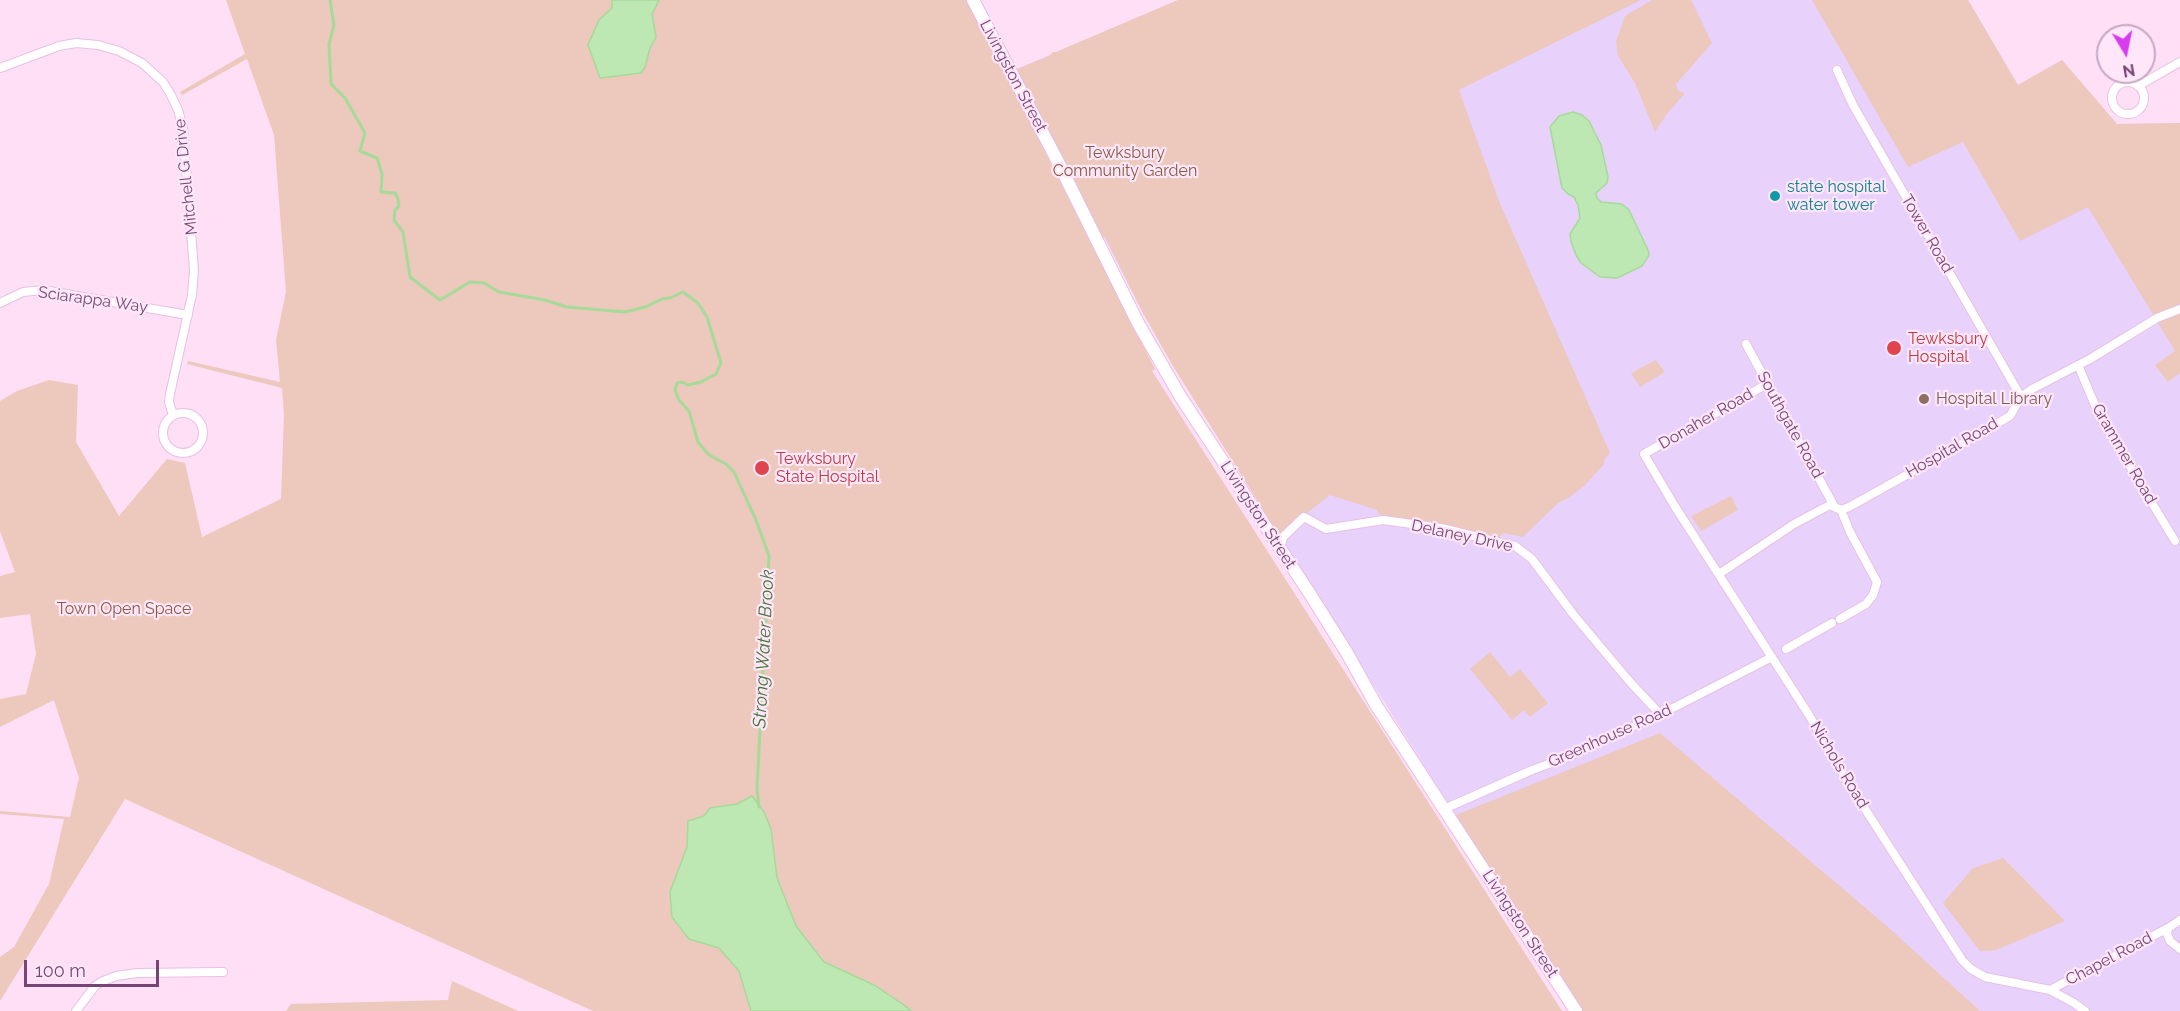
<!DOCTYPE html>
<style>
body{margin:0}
#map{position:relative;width:2180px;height:1011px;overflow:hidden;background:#fedff6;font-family:Raleway,sans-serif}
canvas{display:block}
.north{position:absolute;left:2096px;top:24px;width:60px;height:60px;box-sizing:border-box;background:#ffe7f9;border:2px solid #c8a7c4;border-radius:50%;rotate:170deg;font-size:16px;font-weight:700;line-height:24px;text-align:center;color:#754675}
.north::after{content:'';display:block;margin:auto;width:21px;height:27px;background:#d83cf0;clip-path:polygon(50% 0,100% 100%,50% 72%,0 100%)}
.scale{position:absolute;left:24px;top:960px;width:135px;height:27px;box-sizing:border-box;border:3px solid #754675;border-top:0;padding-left:8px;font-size:18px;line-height:21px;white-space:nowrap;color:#754675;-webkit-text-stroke:4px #ffe7f9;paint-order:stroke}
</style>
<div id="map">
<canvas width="2180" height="1011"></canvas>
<div class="north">N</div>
<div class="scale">100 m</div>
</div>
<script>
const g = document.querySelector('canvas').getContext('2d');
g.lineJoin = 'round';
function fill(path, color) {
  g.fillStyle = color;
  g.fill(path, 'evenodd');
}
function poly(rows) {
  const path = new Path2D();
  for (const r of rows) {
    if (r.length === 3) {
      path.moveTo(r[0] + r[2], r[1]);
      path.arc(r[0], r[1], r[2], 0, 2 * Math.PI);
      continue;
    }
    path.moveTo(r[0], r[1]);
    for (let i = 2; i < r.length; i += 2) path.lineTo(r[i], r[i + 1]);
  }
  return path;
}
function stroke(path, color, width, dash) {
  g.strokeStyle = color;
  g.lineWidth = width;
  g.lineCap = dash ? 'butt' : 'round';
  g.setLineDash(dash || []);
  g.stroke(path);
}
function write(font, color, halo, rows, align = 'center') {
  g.font = font + ' Raleway,sans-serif';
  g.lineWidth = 4.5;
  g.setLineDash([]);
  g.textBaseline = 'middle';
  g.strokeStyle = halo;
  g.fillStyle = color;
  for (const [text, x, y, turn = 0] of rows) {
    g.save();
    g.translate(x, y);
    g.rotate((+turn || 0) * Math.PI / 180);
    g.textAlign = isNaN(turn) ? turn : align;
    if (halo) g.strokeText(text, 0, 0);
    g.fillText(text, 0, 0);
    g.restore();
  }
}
const medical = poly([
 [1178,0,1968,0,2018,85,2062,60,2117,124,2180,123,2180,1011,1582,1011,1430,775,1173,366,1143,313,1017,69]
]);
const green = poly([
 [226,0,968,0,1155,369,1152,371,1562,1011,593,1011,125,799,0,1001,0,957,14,947,49,884,64,819,0,814,0,811,70,817,79,778,54,700,0,727,0,699,26,694,36,654,30,614,0,618,0,576,15,572,0,531,0,401,17,391,49,380,78,385,76,442,119,516,167,459,185,463,202,537,281,499,284,414,282,388,187,364,188,361,280,382,276,340,286,292,274,135,247,59,182,95,180,92,245,54],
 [1178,0,1641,0,1459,90,1499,201,1610,453,1605,458,1604,464,1585,485,1570,497,1558,503,1523,537,1503,533,1500,537,1477,534,1379,514,1377,510,1330,495,1279,535,1173,366,1143,313,1105,237,1102,239,1017,69,1049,56,1053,52,1056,52],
 [1652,0,1691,0,1712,43,1676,84,1678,91,1685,93,1666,115,1655,132,1635,83,1618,56,1616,41,1625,16],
 [1812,0,1968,0,2018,85,2062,60,2117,124,2180,123,2180,373,2168,382,2155,365,2175,351,2088,207,2020,241,1963,142,1908,167],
 [1656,360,1665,372,1640,387,1631,373],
 [1731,496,1738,510,1701,531,1691,516],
 [1490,652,1510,677,1520,669,1548,703,1530,717,1524,710,1512,720,1470,669],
 [1660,733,1889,928,1980,1011,1582,1011,1456,815],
 [2003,858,2065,921,1996,950,1980,951,1943,903,1973,868],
 [452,981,518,1011,286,1011,291,1004,448,1000]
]);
const water = poly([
 [612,0,659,0,652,14,656,37,650,48,645,67,641,73,600,78,588,45,599,20,612,8,612,0],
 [1573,112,1582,115,1589,121,1601,145,1608,177,1607,183,1596,193,1597,198,1601,202,1622,204,1629,210,1648,250,1649,255,1642,266,1617,278,1600,277,1581,263,1576,255,1571,242,1570,234,1580,218,1578,205,1574,197,1568,194,1562,188,1550,127,1559,116,1573,112],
 [752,796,764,812,771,829,777,878,796,926,824,962,874,985,904,1005,911,1011,751,1011,739,971,719,948,689,939,672,917,670,892,687,847,688,821,704,816,710,808,737,804,752,796]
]);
const stream = poly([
 [330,0,334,25,329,44,331,84,345,98,365,133,360,151,377,158,382,174,381,192,395,193,398,199,399,206,395,210,394,220,403,232,410,277,440,300,470,282,484,283,499,292,545,300,567,307,625,312,645,307,662,299,670,298,683,292,698,303,707,317,721,363,716,374,701,382,688,385,682,382,677,383,675,390,679,400,689,411,698,442,709,455,726,464,734,472,756,520,769,556,757,788,759,807]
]);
const street = poly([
 [0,68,59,46,76,43,98,45,119,51,142,63,163,82,171,95,178,110,183,128,194,270,192,295,170,394,169,402,173,415],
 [1837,70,1853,105,2021,397],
 [2128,98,16],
 [2138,86,2180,62],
 [0,303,23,292,43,290,188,315],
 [1746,344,1834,506],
 [2078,365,2100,417,2175,541],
 [1767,384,1644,454,1674,505,1809,715,1849,784,1962,960,1971,969,1985,977,2050,990,2074,1003,2085,1011],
 [183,433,20],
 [1280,549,1283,537,1304,517,1326,529,1383,520,1441,528,1515,546,1532,559,1573,614,1630,682,1660,714],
 [1719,574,1794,524,1824,508,1830,505,1841,510,1849,507,1946,453,2010,416,2021,397,2032,389,2090,359,2157,318,2180,309],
 [1840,619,1866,604,1873,595,1877,582,1850,532,1841,510],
 [1786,649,1832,623],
 [1444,809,1532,770,1568,757,1677,706,1772,657],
 [2180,920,2168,928,2167,934,2170,941,2180,949],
 [2050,990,2168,928],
 [76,1011,95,986,101,982,116,976,137,973,223,972]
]);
const secondary = poly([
 [973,0,1055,156,1138,323,1180,396,1310,594,1347,653,1376,705,1576,1011]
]);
const markers = [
 [1775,196,6,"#0f9aa8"],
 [1894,348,8,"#e0444e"],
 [1924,399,6,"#8d6e63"],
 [762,468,8,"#e0444e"]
];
const streetNames = [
 ["Livingston Street",1013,76,62],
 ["Mitchell G Drive",186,177,-96],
 ["Tower Road",1927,234,60],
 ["Sciarappa Way",93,300,8],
 ["Donaher Road",1706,419,-30],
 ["Southgate Road",1790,425,61],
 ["Hospital Road",1952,448,-30],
 ["Grammer Road",2124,454,60],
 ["Livingston Street",1258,515,57],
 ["Delaney Drive",1462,536,12],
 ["Greenhouse Road",1610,736,-24],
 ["Nichols Road",1839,765,59],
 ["Livingston Street",1520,924,57],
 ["Chapel Road",2109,959,-28]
];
const parkNames = [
 ["Tewksbury",1125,153],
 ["Community Garden",1125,171],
 ["Town Open Space",124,609]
];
const cultureNames = [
 ["state hospital",1787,187],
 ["water tower",1787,205]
];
const healthNames = [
 ["Tewksbury",1908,339],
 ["Hospital",1908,357],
 ["Tewksbury",776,459],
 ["State Hospital",776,477]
];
const educationNames = [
 ["Hospital Library",1936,399]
];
const waterNames = [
 ["Strong Water Brook",764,649,-87]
];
fill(medical, '#e8d2fc');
fill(green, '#ecc8bd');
fill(water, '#bee8b3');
stroke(water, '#a6da99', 1.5);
stroke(stream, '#a6da99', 3);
stroke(street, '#e7c0e2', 10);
stroke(secondary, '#eabbe4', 14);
stroke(street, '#fff', 8);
stroke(secondary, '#fff', 12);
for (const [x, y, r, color] of markers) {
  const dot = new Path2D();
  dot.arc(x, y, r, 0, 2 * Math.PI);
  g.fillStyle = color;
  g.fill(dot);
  stroke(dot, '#ffe7f9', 2);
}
write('16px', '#754675', '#ffe7f9', streetNames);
write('16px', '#885a42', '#ffe7f9', parkNames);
write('16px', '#0d838f', '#ffe7f9', cultureNames, 'left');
write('16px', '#be3a42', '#ffe7f9', healthNames, 'left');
write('16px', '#785e54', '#ffe7f9', educationNames, 'left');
write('italic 18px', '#427536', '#ffe7f9', waterNames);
</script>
